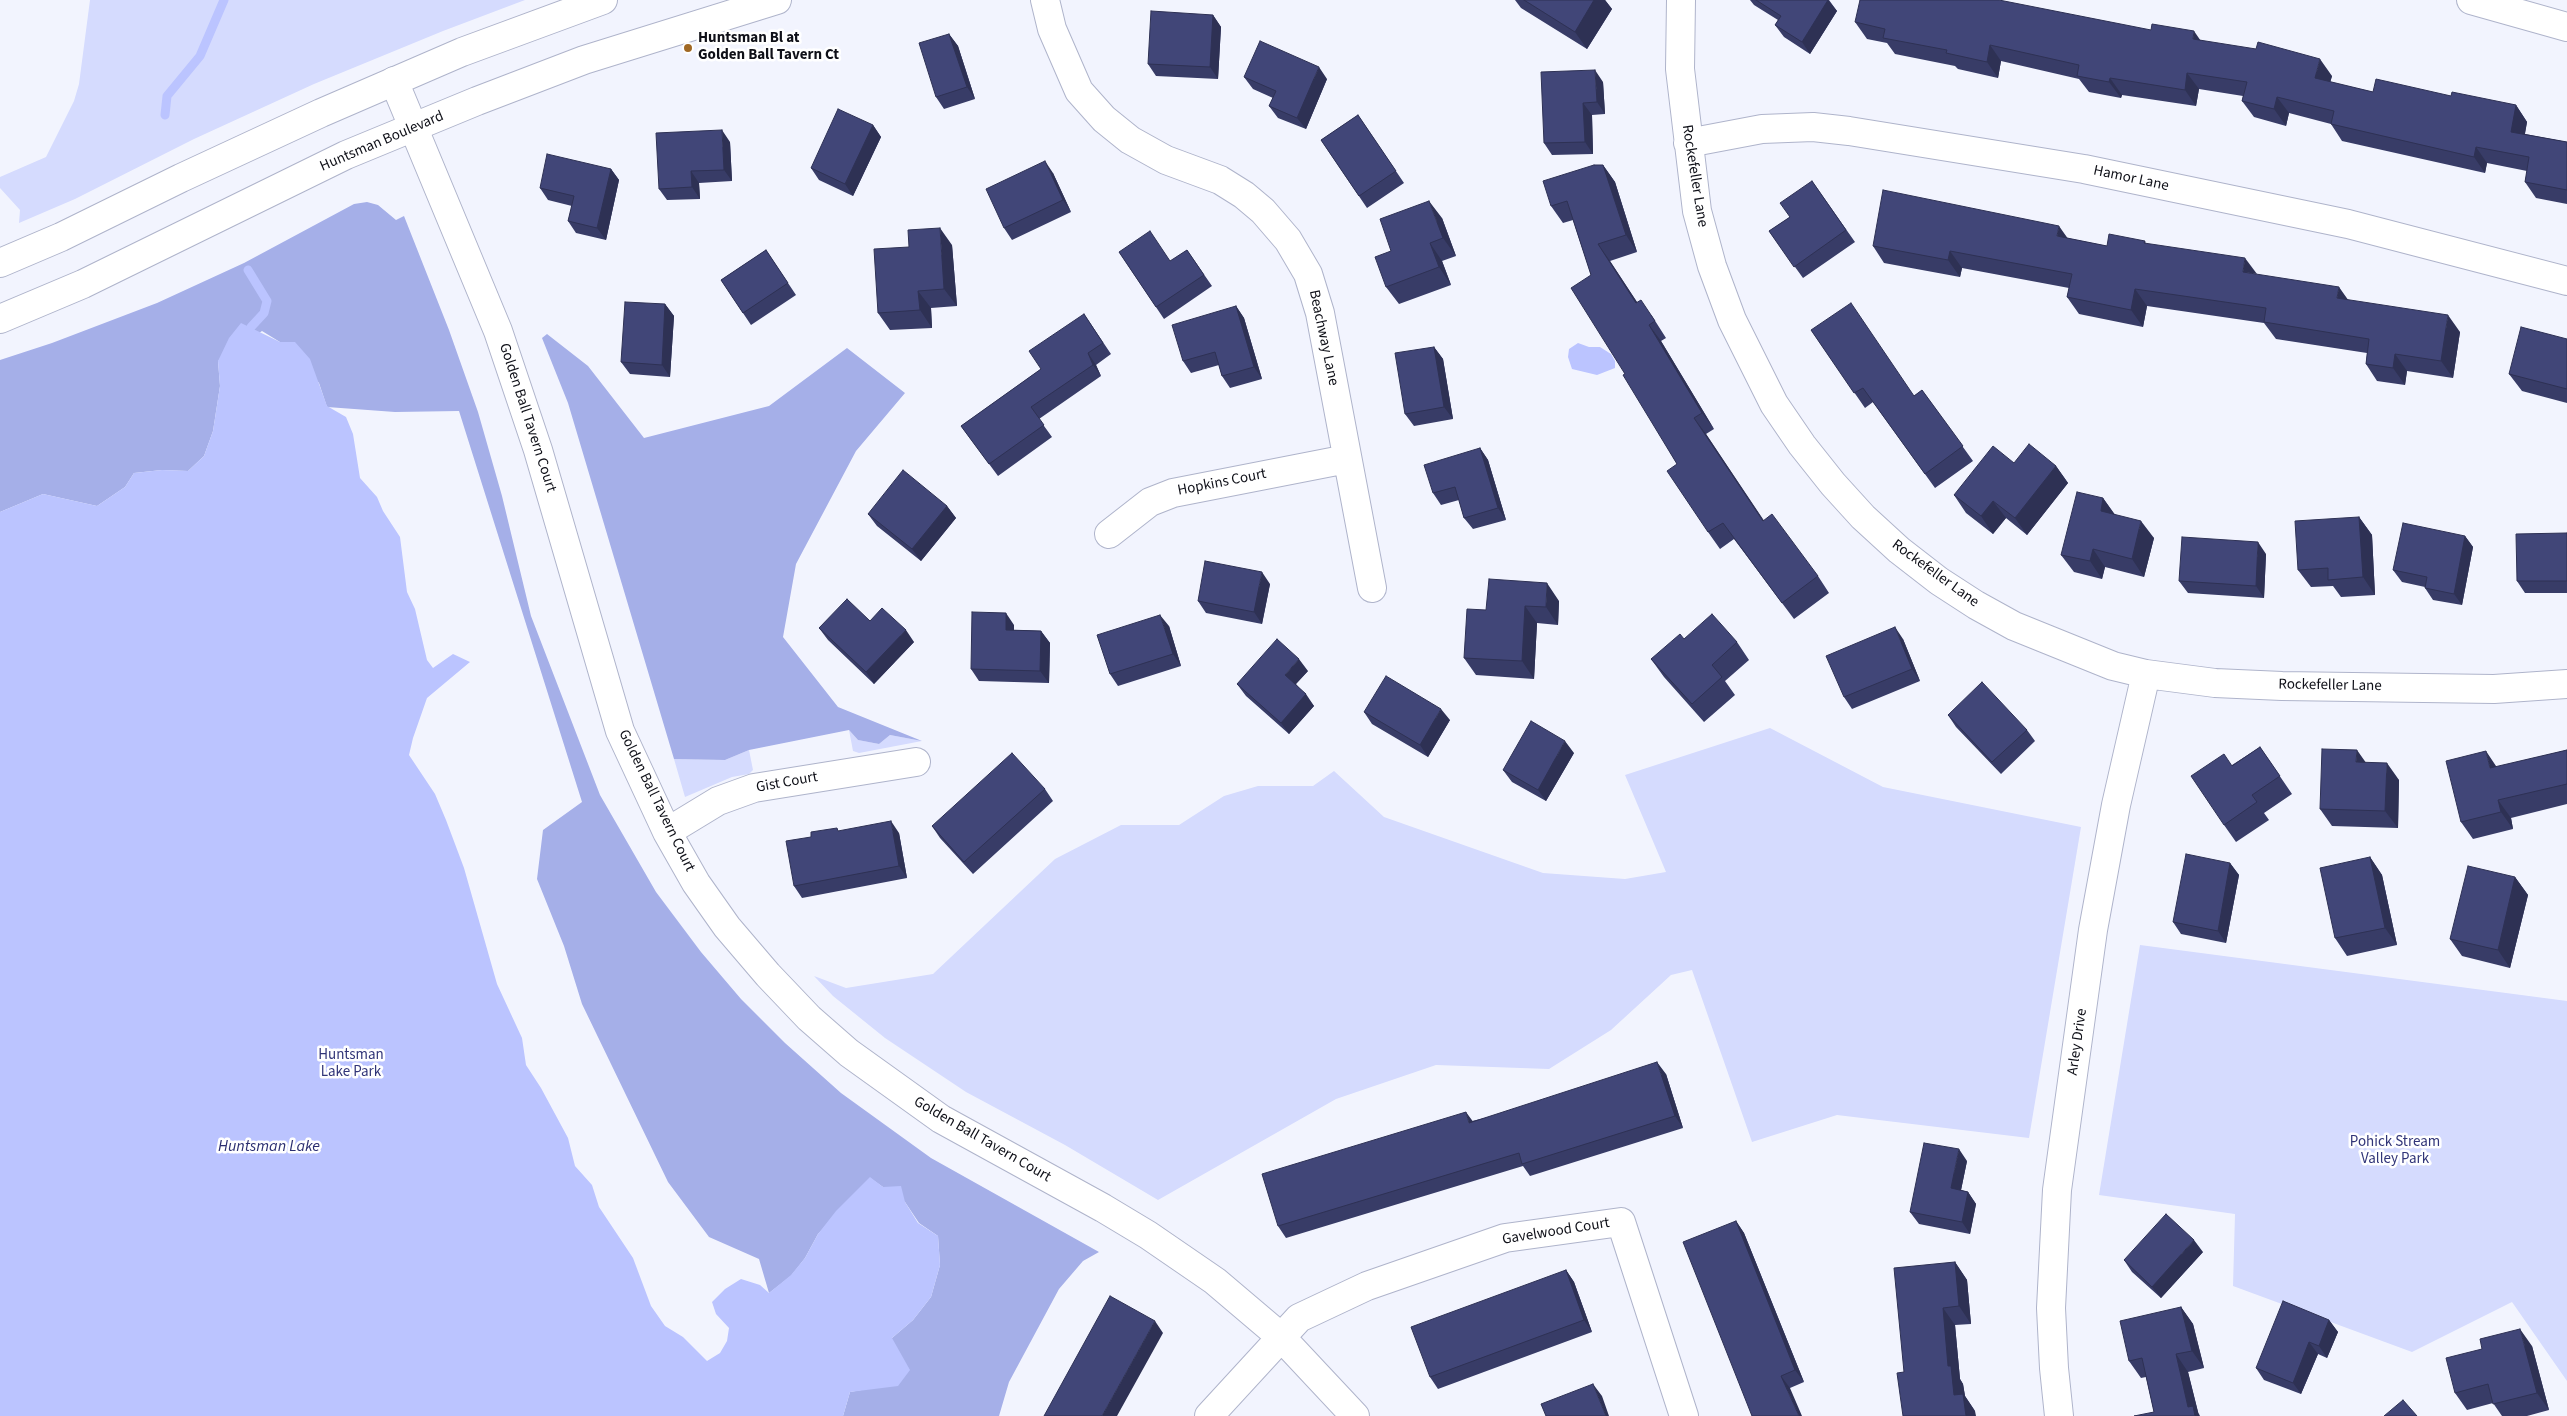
<!DOCTYPE html>
<style>
body{margin:0}
canvas{display:block;background:#f2f4fe}
</style>
<canvas width="2567" height="1416"></canvas>
<script>
const g = document.querySelector('canvas').getContext('2d');
g.lineJoin = 'round';
function fill(path, color) {
  g.fillStyle = color;
  g.fill(path, 'evenodd');
}
function poly(rows) {
  const path = new Path2D();
  for (const r of rows) {
    path.moveTo(r[0], r[1]);
    for (let i = 2; i < r.length; i += 2) path.lineTo(r[i], r[i + 1]);
  }
  return path;
}
function stroke(path, color, width, dash) {
  g.strokeStyle = color;
  g.lineWidth = width;
  g.lineCap = dash ? 'butt' : 'round';
  g.setLineDash(dash || []);
  g.stroke(path);
}
function write(font, color, halo, rows, align = 'center') {
  g.font = font + ' "Source Sans 3",sans-serif';
  g.lineWidth = 5;
  g.setLineDash([]);
  g.textBaseline = 'middle';
  g.strokeStyle = halo;
  g.fillStyle = color;
  for (const [text, x, y, turn = 0] of rows) {
    g.save();
    g.translate(x, y);
    g.rotate((+turn || 0) * Math.PI / 180);
    g.textAlign = isNaN(turn) ? turn : align;
    if (halo) g.strokeText(text, 0, 0);
    g.fillText(text, 0, 0);
    g.restore();
  }
}
const green = poly([
 [90,0,525,0,443,31,314,84,194,139,75,199,19,223,20,210,0,188,0,177,46,157,74,101,79,84],
 [1770,728,1883,787,2081,827,2029,1138,1837,1115,1752,1142,1692,970,1671,975,1611,1030,1549,1069,1436,1065,1336,1099,1158,1200,1065,1145,966,1092,885,1038,833,996,814,976,846,988,933,974,1055,859,1121,825,1179,825,1224,796,1258,786,1313,786,1334,771,1384,817,1543,873,1625,879,1666,872,1625,775],
 [849,730,858,740,879,744,890,735,922,741,859,753,853,751],
 [749,750,753,770,749,774,732,777,685,797,674,759,725,760],
 [2140,945,2567,1001,2567,1381,2512,1302,2412,1352,2233,1286,2235,1214,2099,1195]
]);
const forest = poly([
 [367,202,378,205,396,220,404,216,449,330,478,412,502,496,531,616,600,795,656,892,701,952,741,999,785,1043,841,1093,931,1158,1099,1252,1083,1261,1059,1289,1009,1382,999,1416,843,1416,850,1392,873,1388,892,1338,913,1320,931,1297,940,1265,938,1236,919,1223,905,1202,883,1187,870,1178,818,1234,805,1258,791,1276,769,1293,759,1259,709,1237,668,1182,582,1004,564,946,537,879,543,830,582,802,459,411,395,412,327,407,319,383,280,342,262,331,218,361,220,386,213,431,204,456,188,471,162,470,134,473,125,487,97,506,43,494,0,512,0,360,52,343,157,303,244,263,354,204],
 [547,334,588,366,644,438,769,406,847,348,905,393,856,451,796,564,783,637,838,707,922,741,890,735,879,744,858,740,849,730,749,750,725,760,674,759,568,403,542,338]
]);
const water = poly([
 [241,323,280,342,295,342,310,359,327,406,346,417,353,434,360,478,377,497,383,511,400,537,407,592,415,609,427,660,433,668,453,654,470,662,427,698,413,738,409,755,435,794,446,820,464,868,497,984,522,1038,526,1065,541,1088,568,1138,575,1166,592,1185,599,1207,633,1258,651,1306,665,1326,683,1337,707,1361,720,1353,727,1341,729,1328,716,1314,712,1302,725,1289,741,1279,760,1285,769,1293,791,1275,805,1258,818,1234,836,1211,870,1177,883,1187,901,1186,905,1202,918,1223,938,1236,940,1265,931,1297,913,1320,892,1338,910,1370,898,1386,850,1392,843,1416,0,1416,0,512,43,494,97,506,125,487,134,473,162,470,188,471,204,456,213,431,220,386,218,361,229,338],
 [1578,343,1589,347,1600,347,1611,354,1615,361,1615,368,1597,375,1572,369,1568,357,1569,349]
]);
const stream = poly([
 [165,115,167,96,200,56,224,0],
 [248,270,267,301,264,313,251,327]
]);
const minor = poly([
 [1045,0,1052,29,1079,91,1104,119,1130,140,1166,160,1220,180,1244,195,1263,211,1288,240,1308,274,1320,313,1372,588],
 [1681,0,1680,69,1697,211,1712,266,1732,320,1774,404,1802,445,1833,484,1863,517,1899,550,1939,581,1976,605,2014,626,2113,666,2146,674,2215,683,2282,686,2494,689,2567,684],
 [394,81,498,331,538,450,620,731,667,832,696,883,727,927,768,975,809,1018,849,1053,941,1119,1103,1208,1148,1235,1215,1281,1281,1337,1355,1416],
 [1688,143,1762,129,1813,127,1849,131,2084,169,2348,224,2567,281],
 [1109,534,1150,502,1173,493,1347,459],
 [667,832,718,801,754,788,916,762],
 [1209,1416,1299,1318,1367,1286,1505,1238,1621,1222,1684,1416],
 [2059,1416,2054,1368,2051,1308,2057,1190,2093,930,2116,805,2146,674]
]);
const tertiary = poly([
 [2471,0,2567,27],
 [0,263,61,237,181,178,321,113,462,52,603,0],
 [0,319,83,284,346,155,477,101,584,60,777,0]
]);
const wall = poly([
 [1515,0,1605,0,1612,9,1587,49,1521,8],
 [1750,0,1829,0,1837,11,1810,54,1784,37,1775,25,1778,20,1754,5],
 [1213,15,1221,27,1218,79,1156,76,1148,64],
 [1855,22,2200,40,2332,76,2330,82,2373,92,2451,96,2516,105,2527,122,2525,134,2567,142,2567,204,2536,198,2525,182,2527,171,2487,163,2485,173,2342,141,2331,124,2289,113,2286,126,2254,117,2242,101,2243,96,2199,89,2196,106,2122,95,2121,98,2089,92,2079,79,2001,61,1998,78,1958,69,1955,66,1895,54,1887,43,1867,39],
 [949,34,958,46,975,99,944,109,936,97],
 [1244,77,1327,79,1306,129,1278,118,1269,106,1273,98,1253,89],
 [1603,82,1605,114,1592,115,1593,154,1552,155,1544,143],
 [1358,115,1404,183,1367,208,1321,140],
 [873,125,881,137,853,196,819,180,811,168],
 [730,142,732,181,699,183,700,199,667,200,659,189],
 [1603,165,1615,182,1637,252,1610,261,1637,302,1652,316,1666,338,1661,341,1714,429,1706,434,1763,520,1818,576,1829,593,1794,619,1734,539,1720,549,1708,532,1677,464,1625,374,1591,275,1573,220,1563,223,1551,206],
 [611,169,619,180,606,240,576,233,568,221,572,206,548,200,540,188],
 [1053,173,1071,212,1012,240,1004,228],
 [1812,181,1855,242,1803,278,1769,231,1790,217],
 [1442,218,1456,256,1442,261,1451,285,1399,304,1386,287,1391,251],
 [2067,238,2107,246,2145,241,2146,244,2460,332,2453,378,2407,371,2405,385,2377,381,2366,364,2367,353,2276,339,2264,323,2147,306,2143,327,2079,314,2067,297,2069,288,1962,268,1960,277,1884,263,1873,246],
 [952,245,957,306,931,308,932,328,890,330,878,313],
 [766,250,796,295,751,325,721,280],
 [1187,250,1212,286,1164,319,1119,252,1171,261],
 [665,304,674,316,670,377,630,374,621,362],
 [1236,306,1244,318,1262,379,1230,388,1222,376,1219,365,1191,373,1183,361],
 [1084,314,1111,354,1096,365,1101,376,1039,419,1052,437,998,476,961,426,1041,369],
 [1811,330,1914,396,1922,390,1973,461,1935,488,1873,402,1865,408],
 [2567,339,2567,403,2522,391,2509,374],
 [1434,347,1443,359,1453,419,1414,426,1405,414],
 [1480,448,1488,460,1506,520,1473,529,1464,518,1459,500,1441,505,1433,493],
 [2014,463,2056,466,2068,483,2027,535,2006,518,1993,534,1966,513,1954,495],
 [2103,498,2114,514,2154,538,2144,577,2105,567,2102,579,2074,572,2061,555],
 [947,506,956,518,921,561,877,526,868,514],
 [2359,517,2372,535,2375,595,2341,597,2333,586,2311,587,2298,570],
 [2567,533,2567,593,2525,593,2517,581],
 [2465,536,2473,547,2462,605,2433,600,2425,588,2425,587,2402,582,2393,570],
 [2266,554,2264,598,2188,593,2179,581],
 [1270,584,1262,624,1206,613,1198,601],
 [1559,601,1558,625,1537,623,1534,679,1476,675,1464,658,1486,610],
 [870,621,914,642,874,684,828,640,819,628],
 [1014,625,1014,630,1041,631,1050,643,1049,683,979,681,971,669],
 [1169,626,1181,666,1118,686,1110,674],
 [1684,639,1737,642,1749,660,1725,681,1735,695,1704,722,1664,677,1651,659],
 [1903,639,1920,681,1852,709,1844,697],
 [1308,671,1296,684,1314,706,1289,734,1246,696,1237,684],
 [1364,712,1450,720,1428,757,1372,724],
 [1948,715,2027,730,2035,741,2001,774,1956,727],
 [2260,747,2292,794,2264,813,2269,820,2236,842,2224,825,2232,765],
 [2567,750,2567,804,2511,818,2513,829,2473,839,2461,822,2497,767],
 [1574,753,1546,801,1512,782,1503,770],
 [2365,762,2399,780,2398,828,2332,826,2320,809],
 [1045,789,1053,801,973,874,940,838,932,826],
 [839,831,899,833,907,878,802,898,794,886,811,837],
 [2370,857,2382,875,2397,945,2347,956,2335,938],
 [2230,863,2239,875,2226,943,2181,934,2173,922],
 [2515,877,2528,895,2510,968,2462,956,2450,939],
 [1666,1074,1683,1128,1530,1176,1523,1166,1286,1238,1278,1226,1472,1121],
 [1967,1161,1961,1190,1968,1192,1976,1204,1970,1234,1919,1224,1910,1212],
 [1736,1221,1744,1233,1804,1382,1790,1388,1752,1416],
 [2203,1252,2161,1298,2132,1272,2124,1260],
 [1955,1262,1967,1280,1971,1324,1955,1325,1960,1379,1963,1384,1965,1396,1975,1411,1904,1372],
 [1566,1270,1574,1282,1592,1332,1438,1389,1430,1377],
 [2181,1307,2193,1324,2204,1368,2188,1372,2198,1412,2154,1412,2146,1377,2141,1378,2129,1361],
 [2329,1320,2338,1332,2327,1358,2318,1354,2301,1394,2264,1380,2256,1368],
 [2532,1346,2549,1410,2527,1416,2502,1416,2493,1403,2467,1410,2455,1393,2482,1349]
]);
const shadedWall = poly([
 [1594,0,1605,0,1612,9,1587,49,1575,32],
 [1828,0,1837,11,1810,54,1802,42],
 [1213,15,1221,27,1218,79,1210,67],
 [2194,31,2205,47,2193,39],
 [949,34,958,46,975,99,967,87],
 [1990,45,2001,61,1998,78,1987,62],
 [2320,59,2332,76,2327,94,2315,78],
 [1319,67,1327,79,1306,129,1297,118],
 [1595,70,1603,82,1605,114,1597,102],
 [2187,73,2199,89,2196,106,2185,90],
 [2110,78,2122,95,2121,98,2109,82],
 [2277,97,2289,113,2286,126,2274,109],
 [1583,103,1592,115,1593,154,1585,142],
 [2516,105,2527,122,2522,148,2511,132],
 [873,125,881,137,853,196,845,184],
 [722,130,730,142,732,181,724,170],
 [2476,147,2487,163,2485,173,2474,157],
 [1045,161,1053,173,1071,212,1063,200],
 [1603,165,1615,182,1637,252,1626,235],
 [611,169,619,180,606,240,597,228],
 [691,171,699,183,700,199,692,187],
 [1429,201,1442,218,1456,256,1443,238],
 [2059,226,2071,243,2057,236],
 [940,228,952,245,957,306,944,289],
 [1430,243,1442,261,1451,285,1439,267],
 [1598,244,1610,261,1648,319,1636,303],
 [1950,251,1962,268,1960,277,1948,260],
 [2245,258,2257,274,2243,272],
 [2339,287,2351,304,2337,298],
 [2135,289,2147,306,2143,327,2131,310],
 [918,291,931,308,932,328,920,310],
 [665,304,674,316,670,377,662,365],
 [1236,306,1244,318,1262,379,1254,367],
 [2448,315,2460,332,2453,378,2441,361],
 [1649,325,1661,341,1714,429,1702,413],
 [1434,347,1443,359,1453,419,1444,407],
 [1088,353,1096,365,1101,376,1093,365],
 [2395,354,2407,371,2405,385,2393,368],
 [1694,418,1706,434,1775,537,1763,521],
 [1480,448,1488,460,1506,520,1498,508],
 [2056,466,2068,483,2027,535,2015,518],
 [2103,498,2116,516,2101,511],
 [1993,501,2006,518,1993,534,1981,516],
 [947,506,956,518,921,561,912,549],
 [2359,517,2372,535,2375,595,2363,577],
 [2141,521,2154,538,2144,577,2132,559],
 [2465,536,2473,547,2462,605,2454,594],
 [2258,542,2266,554,2264,598,2256,586],
 [2093,549,2105,567,2102,579,2090,561],
 [1262,572,1270,584,1262,624,1254,612],
 [1547,583,1559,601,1558,625,1546,607],
 [1525,606,1537,623,1534,679,1522,661],
 [1006,613,1014,625,1014,642,1006,630],
 [1160,615,1169,626,1181,666,1173,654],
 [1895,627,1903,639,1920,681,1912,669],
 [906,630,914,642,874,684,866,672],
 [1041,631,1050,643,1049,683,1040,671],
 [1299,659,1308,671,1293,687,1285,675],
 [1306,694,1314,706,1289,734,1281,723],
 [1441,709,1450,720,1428,757,1420,745],
 [1565,741,1574,753,1546,801,1538,790],
 [2357,750,2369,767,2356,762],
 [2486,751,2498,769,2490,768],
 [2387,763,2399,780,2398,828,2385,811],
 [2498,800,2511,818,2513,829,2501,812],
 [891,821,899,833,907,878,899,866],
 [2370,857,2382,875,2397,945,2385,928],
 [2230,863,2239,875,2226,943,2218,931],
 [2515,877,2528,895,2510,968,2498,950],
 [1657,1062,1666,1074,1683,1128,1675,1116],
 [1466,1112,1474,1123,1469,1123],
 [1959,1149,1967,1161,1959,1200,1951,1188],
 [1968,1192,1976,1204,1970,1234,1962,1222],
 [1736,1221,1744,1233,1804,1382,1795,1370],
 [2194,1240,2203,1252,2161,1298,2152,1287],
 [1955,1262,1967,1280,1971,1324,1959,1306],
 [1566,1270,1574,1282,1592,1332,1584,1320],
 [2181,1307,2193,1324,2204,1368,2192,1351],
 [1943,1308,1955,1325,1960,1379,1963,1384,1965,1396,1975,1411,1976,1416,1966,1416,1954,1395,1948,1366],
 [2329,1320,2338,1332,2327,1358,2319,1346],
 [1155,1321,1163,1333,1117,1416,1102,1416],
 [2520,1329,2532,1346,2549,1410,2537,1393],
 [2309,1342,2318,1354,2301,1394,2293,1383],
 [2176,1354,2188,1372,2198,1412,2200,1416,2195,1416,2188,1407],
 [1781,1376,1790,1388,1802,1416,1799,1416],
 [1593,1384,1602,1396,1609,1416,1606,1416]
]);
const building = poly([
 [1524,0,1594,0,1575,32,1524,0],
 [1756,0,1828,0,1802,42,1775,25,1781,16,1756,0],
 [1860,0,1999,0,2151,30,2152,24,2194,31,2193,39,2256,49,2258,42,2320,59,2315,78,2373,92,2376,79,2451,96,2452,92,2516,105,2511,132,2567,142,2567,190,2525,182,2529,157,2476,147,2474,157,2331,124,2334,111,2277,97,2274,109,2242,101,2247,82,2187,73,2185,90,2110,78,2109,82,2077,76,2079,65,1990,45,1987,62,1946,53,1947,50,1883,38,1885,29,1855,22,1860,0],
 [1151,11,1213,15,1210,67,1148,64,1151,11],
 [949,34,967,87,936,97,919,43,949,34],
 [1260,41,1319,67,1297,118,1269,106,1276,91,1244,77,1260,41],
 [1595,70,1597,102,1583,103,1585,142,1544,143,1541,72,1595,70],
 [838,109,873,125,845,184,811,168,838,109],
 [1358,115,1396,171,1359,196,1321,140,1358,115],
 [722,130,724,170,691,171,692,187,659,189,656,133,722,130],
 [547,154,611,169,597,228,568,221,574,196,540,188,547,154],
 [1045,161,1063,200,1004,228,986,189,1045,161],
 [1594,165,1603,165,1626,235,1598,244,1636,303,1641,300,1655,321,1649,325,1702,413,1694,418,1763,521,1772,514,1818,576,1782,603,1723,523,1708,532,1667,471,1677,464,1623,375,1625,374,1571,288,1591,275,1567,201,1551,206,1543,181,1594,165],
 [1812,181,1846,230,1794,267,1769,231,1790,217,1780,203,1812,181],
 [1883,190,2059,226,2057,236,2107,246,2109,234,2145,241,2144,243,2245,258,2243,272,2339,287,2337,298,2448,315,2441,361,2395,354,2393,368,2366,364,2369,339,2264,322,2266,308,2135,289,2131,310,2067,297,2072,274,1950,251,1948,260,1873,246,1883,190],
 [1429,201,1443,238,1430,243,1439,267,1386,287,1375,257,1391,251,1380,219,1429,201],
 [940,228,944,289,918,291,920,310,878,313,874,249,909,247,908,230,940,228],
 [1150,231,1170,261,1187,250,1204,275,1156,307,1119,252,1150,231],
 [766,250,788,283,743,313,721,280,766,250],
 [625,302,665,304,662,365,621,362,625,302],
 [1851,303,1914,396,1922,390,1963,446,1925,474,1863,388,1854,393,1811,330,1851,303],
 [1236,306,1254,367,1222,376,1215,352,1183,361,1172,325,1236,306],
 [1084,314,1103,343,1088,353,1093,365,1031,407,1044,425,989,464,961,426,1041,369,1029,351,1084,314],
 [2521,327,2567,339,2567,389,2509,374,2521,327],
 [1434,347,1444,407,1405,414,1395,353,1434,347],
 [2029,444,2056,466,2015,518,1993,501,1981,516,1954,495,1993,446,2014,463,2029,444],
 [1480,448,1498,508,1464,518,1455,487,1433,493,1424,465,1480,448],
 [903,470,947,506,912,549,868,514,903,470],
 [2077,492,2103,498,2101,511,2141,521,2132,559,2093,549,2090,561,2061,555,2077,492],
 [2359,517,2363,577,2328,580,2328,568,2298,570,2295,521,2359,517],
 [2403,523,2465,536,2454,594,2425,588,2427,577,2393,570,2403,523],
 [2567,533,2567,581,2517,581,2516,534,2567,533],
 [2182,537,2258,542,2256,586,2179,581,2182,537],
 [1205,561,1262,572,1254,612,1198,601,1205,561],
 [1489,579,1547,583,1546,607,1525,606,1522,661,1464,658,1467,609,1486,610,1489,579],
 [847,599,870,621,882,608,906,630,866,672,819,628,847,599],
 [972,612,1006,613,1006,630,1041,631,1040,671,971,669,972,612],
 [1712,614,1737,642,1712,665,1722,677,1692,704,1651,659,1680,634,1684,639,1712,614],
 [1160,615,1173,654,1110,674,1097,635,1160,615],
 [1895,627,1912,669,1844,697,1826,656,1895,627],
 [1277,639,1299,659,1285,675,1306,694,1281,723,1237,684,1277,639],
 [1386,676,1441,709,1420,745,1364,712,1386,676],
 [1982,682,2027,730,1992,762,1948,715,1982,682],
 [1531,721,1565,741,1538,790,1503,770,1531,721],
 [2260,747,2280,776,2252,795,2257,802,2224,825,2191,776,2224,754,2232,766,2260,747],
 [2322,749,2357,750,2356,762,2387,763,2385,811,2320,809,2322,749],
 [2567,750,2567,784,2498,800,2501,812,2461,822,2446,761,2486,751,2490,768,2567,750],
 [1012,753,1045,789,964,862,932,826,1012,753],
 [891,821,899,866,794,886,786,841,811,837,811,832,837,828,838,831,891,821],
 [2186,854,2230,863,2218,931,2173,922,2186,854],
 [2370,857,2385,928,2335,938,2320,868,2370,857],
 [2468,866,2515,877,2498,950,2450,939,2468,866],
 [1657,1062,1675,1116,1522,1164,1519,1153,1278,1226,1262,1174,1466,1112,1469,1123,1657,1062],
 [1924,1143,1959,1149,1951,1188,1968,1192,1962,1222,1910,1212,1924,1143],
 [2166,1214,2194,1240,2152,1287,2124,1260,2166,1214],
 [1736,1221,1795,1370,1781,1376,1799,1416,1752,1416,1683,1242,1736,1221],
 [1955,1262,1959,1306,1943,1308,1948,1366,1951,1366,1954,1395,1963,1394,1966,1416,1903,1416,1897,1373,1904,1372,1894,1268,1955,1262],
 [1566,1270,1584,1320,1430,1377,1411,1327,1566,1270],
 [1110,1296,1155,1321,1102,1416,1044,1416,1110,1296],
 [2283,1301,2329,1320,2319,1346,2309,1342,2293,1383,2256,1368,2283,1301],
 [2181,1307,2192,1351,2176,1354,2188,1407,2193,1406,2195,1416,2134,1416,2154,1412,2142,1358,2129,1361,2120,1321,2181,1307],
 [2520,1329,2537,1393,2493,1404,2488,1384,2455,1393,2446,1358,2482,1349,2480,1339,2520,1329],
 [1593,1384,1606,1416,1546,1416,1541,1404,1593,1384],
 [2403,1400,2417,1416,2384,1416,2403,1400]
]);
const markers = [
 [688,48,5,"#a06824"]
];
const poiNames = [
 ["Huntsman Bl at",698,39],
 ["Golden Ball Tavern Ct",698,56]
];
const streetNames = [
 ["Huntsman Boulevard",382,142,-23],
 ["Rockefeller Lane",1694,176,81],
 ["Hamor Lane",2131,179,12],
 ["Beachway Lane",1323,338,78],
 ["Golden Ball Tavern Court",527,418,72],
 ["Hopkins Court",1222,483,-11],
 ["Rockefeller Lane",1935,574,36],
 ["Rockefeller Lane",2330,686,1],
 ["Gist Court",787,783,-10],
 ["Golden Ball Tavern Court",656,801,64],
 ["Arley Drive",2078,1042,-82],
 ["Golden Ball Tavern Court",982,1140,30],
 ["Gavelwood Court",1556,1232,-9]
];
const parkNames = [
 ["Huntsman",351,1056],
 ["Lake Park",351,1073],
 ["Pohick Stream",2395,1143],
 ["Valley Park",2395,1160]
];
const waterNames = [
 ["Huntsman Lake",269,1147]
];
fill(green, '#d5dbfe');
fill(forest, '#a5afe8');
fill(water, '#bbc4ff');
stroke(stream, '#bbc4ff', 9);
stroke(minor, '#afb4cb', 30);
stroke(tertiary, '#afb4cb', 30);
stroke(minor, '#fff', 28);
stroke(tertiary, '#fff', 28);
fill(wall, '#383c67');
fill(shadedWall, '#2e3154');
fill(building, '#414678');
stroke(building, '#2e3154', 1);
for (const [x, y, r, color] of markers) {
  const dot = new Path2D();
  dot.arc(x, y, r, 0, 2 * Math.PI);
  g.fillStyle = color;
  g.fill(dot);
  stroke(dot, '#fff', 2);
}
write('bold 15px', '#0f1018', '#fff', poiNames, 'left');
write('15px', '#0f1018', '#fff', streetNames);
write('15px', '#313578', '#fff', parkNames);
write('italic 16px', '#2b2e70', '#fff', waterNames);
</script>
